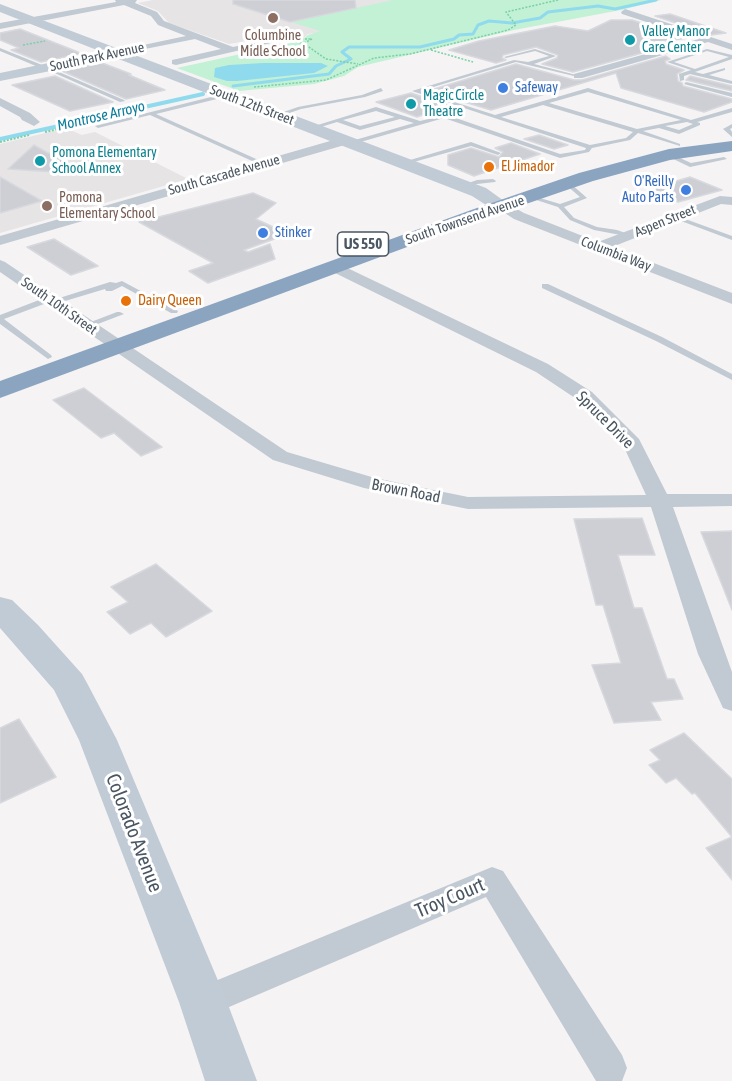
<!DOCTYPE html>
<style>
body{margin:0}
canvas{display:block;background:#f5f3f3}
</style>
<canvas width="732" height="1081"></canvas>
<script>
const g = document.querySelector('canvas').getContext('2d');
g.lineJoin = 'round';
function fill(path, color) {
  g.fillStyle = color;
  g.fill(path, 'evenodd');
}
function poly(rows) {
  const path = new Path2D();
  for (const r of rows) {
    path.moveTo(r[0], r[1]);
    for (let i = 2; i < r.length; i += 2) path.lineTo(r[i], r[i + 1]);
  }
  return path;
}
function stroke(path, color, width, dash) {
  g.strokeStyle = color;
  g.lineWidth = width;
  g.lineCap = dash ? 'butt' : 'round';
  g.setLineDash(dash || []);
  g.stroke(path);
}
function write(font, color, halo, rows, align = 'center') {
  g.font = font + ' "Asap Condensed",sans-serif';
  g.lineWidth = 6;
  g.setLineDash([]);
  g.textBaseline = 'middle';
  g.strokeStyle = halo;
  g.fillStyle = color;
  for (const [text, x, y, turn = 0] of rows) {
    g.save();
    g.translate(x, y);
    g.rotate((+turn || 0) * Math.PI / 180);
    g.textAlign = isNaN(turn) ? turn : align;
    if (halo) g.strokeText(text, 0, 0);
    g.fillText(text, 0, 0);
    g.restore();
  }
}
const education = poly([
 [153,0,549,0,308,34,300,41,294,36,285,34,229,44,169,23,158,11,138,3],
 [66,128,82,135,95,132,188,179,0,233,0,144]
]);
const green = poly([
 [393,0,661,0,621,10,514,30,358,67,344,76,314,84,239,91,177,68,300,41,308,35,320,31,291,22]
]);
const water = poly([
 [263,63,321,63,328,66,314,73,237,81,227,81,214,77,215,68,229,65]
]);
const streamFar1 = poly([
 [233,86,329,74,336,66,351,59,342,52,349,47,420,47,454,39,459,35,473,34,478,25,489,21,512,23,540,18,548,12,598,6,615,9,656,0]
]);
const stream = poly([
 [0,139,203,94]
]);
const building = poly([
 [233,0,355,0,356,8,290,22,233,4,233,0],
 [670,14,726,33,711,35,655,16,670,14],
 [611,20,632,20,688,38,641,44,653,50,573,72,542,64,557,58,558,55,536,47,503,55,502,58,506,60,496,63,449,50,479,41,555,26,588,31,611,20],
 [20,29,78,52,80,54,41,62,11,50,19,48,0,40,0,33,20,29],
 [666,56,670,59,665,61,666,64,684,70,677,74,678,81,682,83,683,86,732,99,732,102,704,112,621,88,616,73,491,110,428,91,516,64,574,80,582,80,666,56],
 [102,63,131,74,129,75,165,90,126,99,62,71,102,63],
 [55,76,113,102,70,111,12,85,55,76],
 [690,76,732,86,732,91,686,80,690,76],
 [411,93,450,106,417,117,376,102,411,93],
 [539,135,568,145,554,149,524,139,539,135],
 [511,143,540,154,474,176,448,165,448,155,471,148,499,157,503,152,495,148,511,143],
 [34,145,48,153,72,154,55,172,8,169,34,145],
 [0,177,42,201,0,213,0,177],
 [690,177,722,190,678,202,650,189,690,177],
 [253,193,276,203,256,219,288,234,244,250,248,252,270,244,275,259,208,283,189,271,213,263,139,222,253,193],
 [54,239,98,266,71,275,27,247,54,239],
 [84,388,162,447,141,456,114,433,101,438,53,400,84,388],
 [642,518,655,555,618,555,634,608,642,608,667,679,674,679,683,699,651,702,661,720,614,723,592,665,621,663,603,605,596,605,574,519,642,518],
 [732,531,732,610,701,532,732,531],
 [156,564,212,611,166,637,151,623,130,634,107,612,128,602,111,587,156,564],
 [19,719,56,777,0,803,0,728,19,719],
 [684,733,732,779,732,837,695,793,692,794,676,778,666,783,649,765,660,760,650,750,684,733],
 [732,837,732,880,706,848,732,837]
]);
const pathFar1 = poly([
 [298,39,312,39,304,43],
 [296,42,303,43,326,59,358,64],
 [23,45,45,41],
 [431,50,473,62],
 [254,87,326,80,374,58,410,54,508,30,516,25,506,12,558,0]
]);
const path = poly([
 [45,132,88,122],
 [0,142,29,135]
]);
const lane = poly([
 [0,48,47,67,47,68,43,69,0,51,0,48],
 [535,49,556,56,534,64,580,76,578,77,516,62,420,91,495,115,588,88,691,120,732,108,732,112,697,122,700,123,700,125,679,134,659,128,643,131,680,144,680,146,638,133,630,140,592,148,589,152,560,158,444,118,350,145,347,143,348,142,414,123,400,119,360,130,337,122,311,130,308,128,376,107,420,121,450,114,450,116,560,154,585,150,586,148,412,91,514,60,528,62,549,56,535,51,506,58,504,57,535,49],
 [588,92,681,120,637,129,549,103,588,92],
 [543,105,633,132,626,138,590,145,501,117,543,105],
 [376,111,395,117,360,126,343,120,376,111],
 [687,122,693,124,679,130,665,126,687,122],
 [707,49,732,55,732,59,695,72,703,74,725,68,725,70,709,75,732,81,732,84,690,74,684,76,684,80,680,81,679,74,691,70,667,62,707,49],
 [707,51,729,57,695,69,674,62,707,51],
 [52,69,124,100,125,101,120,102,50,71,52,69],
 [686,82,732,93,732,97,684,84,686,82],
 [381,88,383,91,365,97,301,109,278,117,275,115,298,107,362,95,381,88],
 [227,93,229,96,156,114,265,163,265,165,261,165,150,115,98,128,95,126,227,93],
 [732,124,732,128,730,129,732,132,732,137,723,129,732,124],
 [471,142,501,153,498,155,471,146,403,165,400,163,471,142],
 [669,153,691,163,724,157,727,159,690,167,667,156,667,154,669,153],
 [493,179,496,181,495,182,477,184,463,188,460,186,477,180,493,179],
 [566,183,570,183,587,198,564,207,574,218,597,227,617,230,631,235,631,237,594,230,570,220,558,207,527,197,530,195,560,204,580,197,566,185,566,183],
 [673,216,677,216,732,236,732,240,673,218,673,216],
 [122,281,178,311,177,313,171,313,122,286,112,291,106,291,105,289,55,304,52,304,52,301,4,319,51,355,52,357,48,359,0,324,0,315,47,297,53,297,53,300,110,282,116,283,122,281],
 [542,284,548,284,662,337,732,374,732,380,656,341,542,288,542,284],
 [117,312,120,312,124,314,90,327,87,327,83,325,117,312]
]);
const street = poly([
 [115,0,137,0,135,3,157,12,164,21,233,47,283,36,288,39,176,65,172,64,172,60,221,49,195,39,115,55,115,51,186,36,158,25,151,16,124,5,0,29,0,23,116,2,115,0],
 [625,9,732,44,732,50,708,42,582,78,574,78,574,74,699,39,622,14,621,12,625,9],
 [0,98,30,113,40,122,34,126,22,120,20,117,0,106,0,98],
 [344,137,348,138,348,144,0,245,0,236,344,137],
 [720,196,732,197,732,205,721,204,612,247,732,293,732,304,514,219,494,206,496,203,506,203,524,213,598,242,720,196],
 [0,260,5,262,287,452,375,478,468,497,646,495,623,445,578,400,536,372,329,270,326,267,334,262,339,264,548,364,592,392,639,439,667,494,732,494,732,506,673,507,732,672,732,711,723,708,698,654,651,507,468,509,364,488,273,460,0,272,0,260],
 [492,867,503,871,622,1055,627,1068,622,1081,596,1081,486,897,215,1013,203,1018,191,1013,186,1002,191,991,492,867]
]);
const secondary = poly([
 [0,4,486,188,511,206,508,210,501,212,494,210,472,196,116,58,0,81,0,73,102,52,0,12,0,4],
 [0,597,12,600,38,625,82,674,87,683,117,740,227,1002,257,1081,205,1081,179,1002,79,740,54,690,0,628,0,597]
]);
const highway = poly([
 [732,141,732,151,670,160,593,181,488,217,0,398,0,381,474,209,579,173,669,149,732,141]
]);
const markers = [
 [273,18,6,"#8d6e63"],
 [630,40,6,"#0f9aa8"],
 [503,88,6,"#3f7fe0"],
 [411,104,6,"#0f9aa8"],
 [40,161,6,"#0f9aa8"],
 [489,167,6,"#e8710a"],
 [686,190,6,"#3f7fe0"],
 [47,206,6,"#8d6e63"],
 [263,233,6,"#3f7fe0"],
 [126,301,6,"#e8710a"]
];
const farCulturenames = [
 ["Valley Manor",642,32],
 ["Care Center",642,48],
 ["Magic Circle",423,96],
 ["Theatre",423,112],
 ["Pomona Elementary",52,153],
 ["School Annex",52,169]
];
const farEducationnames = [
 ["Columbine",273,36],
 ["Midle School",273,52],
 ["Pomona",59,198,"left"],
 ["Elementary School",59,214,"left"]
];
const farStreetnames = [
 ["South Park Avenue",97,57,-12],
 ["South 12th Street",252,105,21],
 ["South Cascade Avenue",224,175,-16],
 ["South Townsend Avenue",465,220,-19],
 ["Aspen Street",665,221,-22],
 ["Columbia Way",616,254,21],
 ["South 10th Street",59,306,35]
];
const farShopnames = [
 ["Safeway",515,88],
 ["O'Reilly",674,182,"right"],
 ["Auto Parts",674,198,"right"],
 ["Stinker",275,233]
];
const farFoodnames = [
 ["El Jimador",501,167],
 ["Dairy Queen",138,301]
];
const farWaternames = [
 ["Montrose Arroyo",101,116,-13]
];
const shields = [
 [363,244,51]
];
const shieldNames = [
 ["US 550",363,244]
];
const streetNames = [
 ["Spruce Drive",605,420,45],
 ["Brown Road",406,491,11]
];
const nearStreetnames = [
 ["Colorado Avenue",134,833,69],
 ["Troy Court",450,898,-23]
];
fill(education, '#e6e4e5');
fill(green, '#c3f1d5');
fill(water, '#90daee');
stroke(streamFar1, '#90daee', 3);
stroke(stream, '#90daee', 4);
fill(building, '#cdcfd5');
stroke(building, '#d7d9de', 1.5);
stroke(pathFar1, '#7ad0a6', 1.5, [2, 1.5]);
stroke(path, '#7ad0a6', 2, [2, 1.5]);
fill(lane, '#c1cad2');
fill(street, '#c1cad2');
fill(secondary, '#c1cbd6');
fill(highway, '#8ba5c1');
for (const [x, y, r, color] of markers) {
  const dot = new Path2D();
  dot.arc(x, y, r, 0, 2 * Math.PI);
  g.fillStyle = color;
  g.fill(dot);
  stroke(dot, '#fff', 2);
}
write('14px', '#0d838f', '#fff', farCulturenames, 'left');
write('14px', '#785e54', '#fff', farEducationnames);
write('14px', '#4a5661', '#fff', farStreetnames);
write('14px', '#366cbe', '#fff', farShopnames, 'left');
write('14px', '#c56008', '#fff', farFoodnames, 'left');
write('italic 15px', '#0c7c9b', '#fff', farWaternames);
for (const [x, y, w] of shields) {
  const box = new Path2D();
  box.roundRect(x - w / 2, y - 12, w, 24, 4.5);
  g.fillStyle = '#fff';
  g.fill(box);
  stroke(box, '#4a5661', 1.5);
}
write('bold 15px', '#4a5661', null, shieldNames);
write('16px', '#4a5661', '#fff', streetNames);
write('20px', '#4a5661', '#fff', nearStreetnames);
</script>
